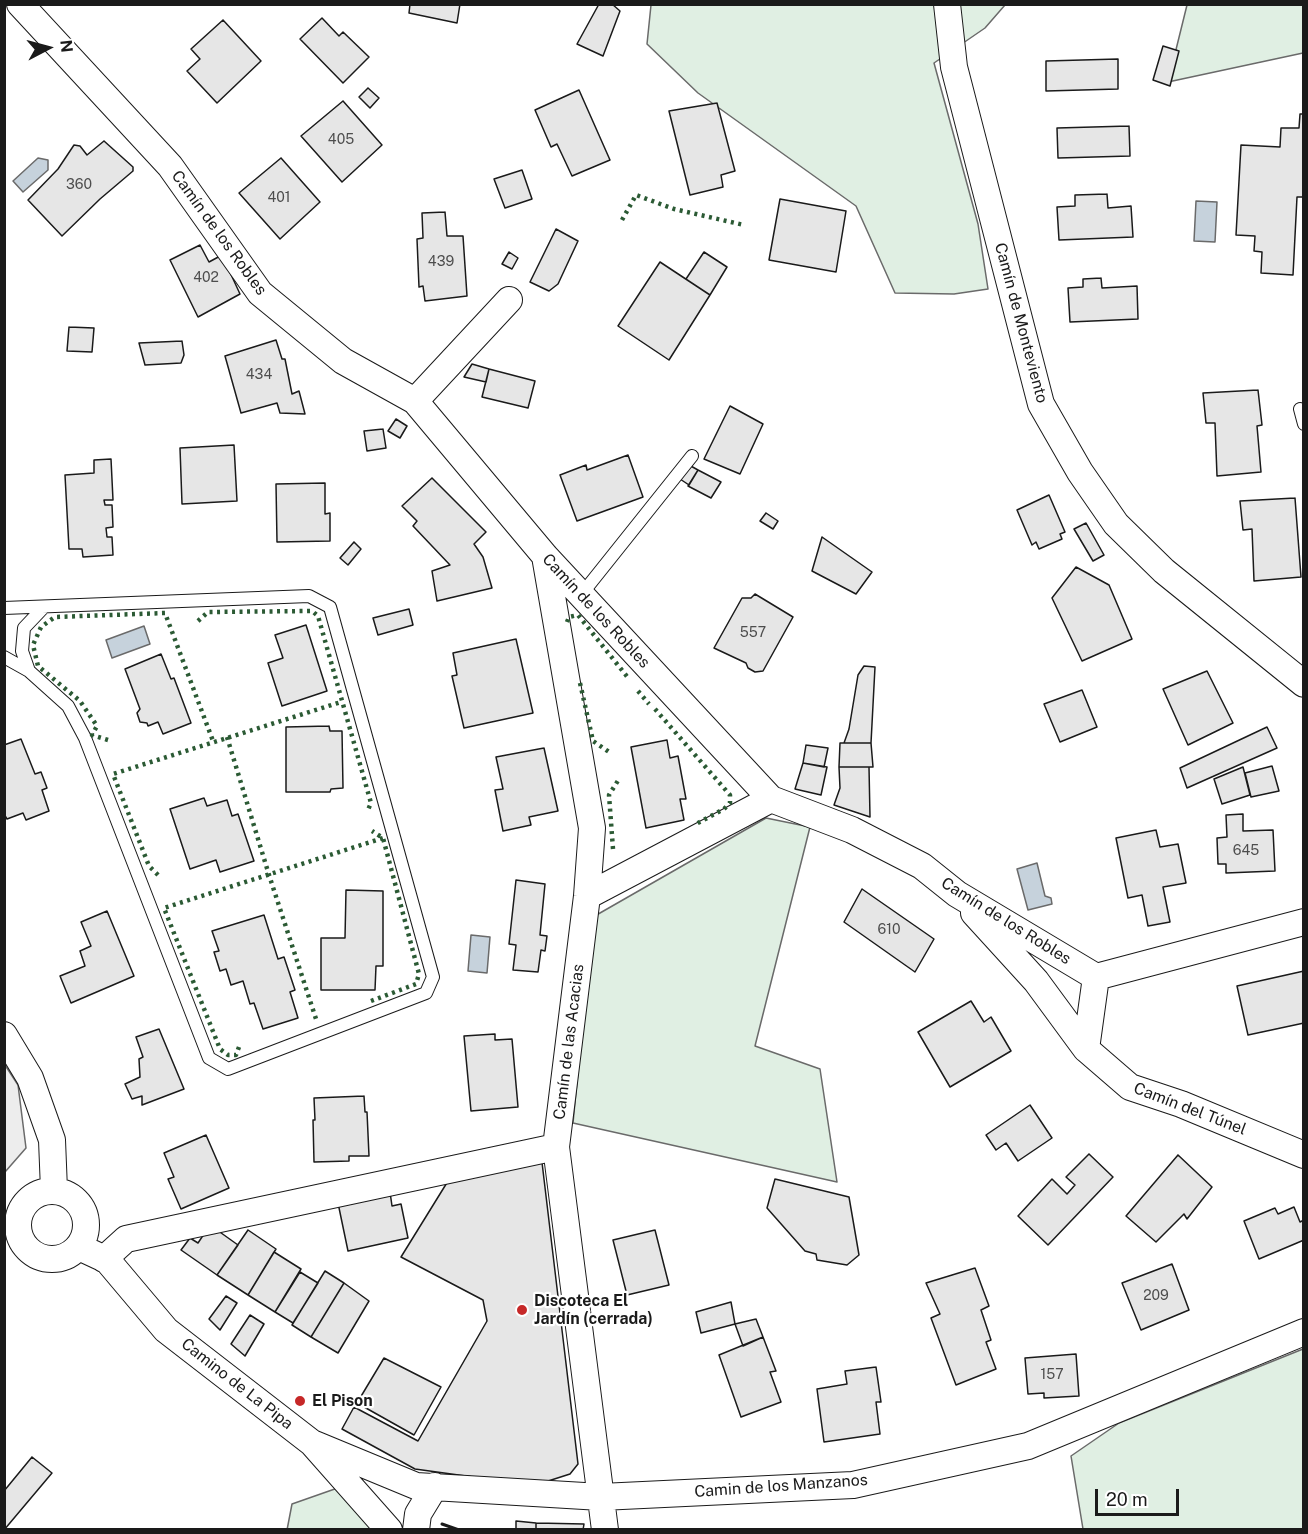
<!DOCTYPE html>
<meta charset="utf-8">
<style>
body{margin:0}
#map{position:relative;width:1308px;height:1534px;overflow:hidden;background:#fff;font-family:"Public Sans",sans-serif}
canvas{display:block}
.frame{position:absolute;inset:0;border:6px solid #1a1a1a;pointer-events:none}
.north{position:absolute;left:18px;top:18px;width:60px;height:60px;-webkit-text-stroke:4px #fff;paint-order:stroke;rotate:84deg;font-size:16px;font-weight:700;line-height:24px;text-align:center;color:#1a1a1a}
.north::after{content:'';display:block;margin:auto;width:21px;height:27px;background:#1a1a1a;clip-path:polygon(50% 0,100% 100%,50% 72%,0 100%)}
.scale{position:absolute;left:1095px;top:1489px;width:84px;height:27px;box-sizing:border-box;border:3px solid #1a1a1a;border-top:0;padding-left:8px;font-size:18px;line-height:21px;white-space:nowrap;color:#1a1a1a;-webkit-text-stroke:4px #fff;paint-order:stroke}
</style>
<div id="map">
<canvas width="1308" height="1534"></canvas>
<div class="frame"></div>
<div class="north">N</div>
<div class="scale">20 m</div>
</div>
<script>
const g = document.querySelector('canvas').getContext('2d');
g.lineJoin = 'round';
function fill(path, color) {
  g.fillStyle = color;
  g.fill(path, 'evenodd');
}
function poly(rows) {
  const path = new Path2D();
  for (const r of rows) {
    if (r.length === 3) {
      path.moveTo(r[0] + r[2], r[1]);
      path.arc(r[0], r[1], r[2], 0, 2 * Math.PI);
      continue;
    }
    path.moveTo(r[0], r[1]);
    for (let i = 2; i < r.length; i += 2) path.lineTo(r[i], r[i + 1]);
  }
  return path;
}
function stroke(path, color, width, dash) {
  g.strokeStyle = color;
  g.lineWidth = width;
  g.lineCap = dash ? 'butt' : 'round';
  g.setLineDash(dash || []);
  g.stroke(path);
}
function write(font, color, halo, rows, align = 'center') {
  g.font = font + ' "Public Sans",sans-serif';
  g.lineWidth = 4.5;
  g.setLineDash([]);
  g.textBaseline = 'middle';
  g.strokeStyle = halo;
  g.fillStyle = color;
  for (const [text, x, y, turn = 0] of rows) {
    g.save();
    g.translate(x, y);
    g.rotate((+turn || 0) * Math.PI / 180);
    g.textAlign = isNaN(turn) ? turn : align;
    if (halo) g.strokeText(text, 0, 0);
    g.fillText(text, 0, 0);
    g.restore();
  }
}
const green = poly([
 [651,5,1005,5,985,28,934,63,978,224,988,289,954,294,895,293,856,206,698,93,647,44,651,5],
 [1187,5,1303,5,1303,53,1168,82,1187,5],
 [766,818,810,827,755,1046,820,1069,837,1182,573,1123,593,917,766,818],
 [1303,1349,1303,1529,1083,1529,1071,1456,1119,1423,1303,1349],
 [349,1484,389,1530,287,1530,292,1504,349,1484]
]);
const parking = poly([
 [5,1065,18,1085,26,1148,5,1172,5,1065]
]);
const water = poly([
 [38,158,48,160,48,170,23,192,13,181,38,158],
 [1196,201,1217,202,1215,242,1194,241,1196,201],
 [144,626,150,644,112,658,106,640,144,626],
 [1037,863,1045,896,1051,898,1052,904,1028,910,1017,869,1037,863],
 [471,935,490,937,487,973,468,971,471,935]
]);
const building = poly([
 [410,4,460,4,457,23,409,13,410,4],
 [599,4,612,4,620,11,603,56,577,44,599,4],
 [322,18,339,36,343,32,369,57,343,83,300,39,322,18],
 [223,20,261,61,217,103,187,71,200,59,191,49,223,20],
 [1163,46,1179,51,1170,86,1153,80,1163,46],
 [1118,59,1118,89,1046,91,1046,61,1118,59],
 [368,88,379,98,370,108,359,97,368,88],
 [579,90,610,160,572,176,557,144,551,147,535,110,579,90],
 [343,101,382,145,342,182,301,136,343,101],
 [717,103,735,171,721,175,723,187,690,195,669,111,717,103],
 [1300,114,1304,114,1304,197,1297,197,1293,275,1261,273,1262,252,1254,251,1255,236,1236,235,1241,145,1280,147,1281,128,1299,128,1300,114],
 [1129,126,1130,156,1058,158,1057,128,1129,126],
 [104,141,133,167,133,171,100,199,62,236,28,200,58,169,74,145,80,146,87,155,104,141],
 [281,158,320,202,280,239,239,193,281,158],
 [522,170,532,199,505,208,494,179,522,170],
 [1107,194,1108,208,1131,206,1133,237,1059,240,1057,207,1075,206,1075,195,1107,194],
 [780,199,846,211,836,272,769,260,780,199],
 [445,212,447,236,463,236,467,296,425,301,423,286,419,287,417,239,423,238,422,213,445,212],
 [556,229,578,241,558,284,549,291,530,282,556,229],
 [200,245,209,262,222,255,240,294,198,317,170,260,200,245],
 [509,252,518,258,512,269,502,264,509,252],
 [704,252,727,267,710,295,686,279,704,252],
 [660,262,710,295,669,360,618,326,660,262],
 [1101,278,1102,288,1137,286,1138,319,1070,322,1068,288,1083,287,1083,279,1101,278],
 [69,327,94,328,92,352,67,351,69,327],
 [276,340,282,359,285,359,292,394,299,391,305,414,280,413,277,403,241,413,225,356,276,340],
 [182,341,184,355,181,363,145,365,139,343,182,341],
 [472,364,489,369,486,382,464,377,472,364],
 [489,369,535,381,528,408,482,397,489,369],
 [1258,390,1262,425,1257,426,1261,472,1217,476,1215,423,1206,423,1203,393,1258,390],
 [730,406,763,424,740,474,704,459,730,406],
 [396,419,407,426,400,438,388,431,396,419],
 [383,429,386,448,367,451,364,431,383,429],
 [234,445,237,501,182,504,180,448,234,445],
 [628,455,643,497,577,521,560,475,586,465,587,470,628,455],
 [111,459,113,500,104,500,105,505,112,505,113,527,106,528,107,537,112,537,113,555,83,557,82,549,69,549,65,475,94,473,94,460,111,459],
 [689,465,698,470,689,485,680,479,689,465],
 [698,470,721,482,711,498,688,486,698,470],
 [432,478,486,532,474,544,483,557,492,588,437,601,432,571,450,565,413,526,417,521,402,506,432,478],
 [325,483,325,514,330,513,330,541,277,542,276,484,325,483],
 [1049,495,1065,532,1060,534,1062,539,1039,549,1036,542,1032,545,1017,510,1049,495],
 [1295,498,1301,577,1254,581,1252,529,1243,530,1240,501,1295,498],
 [766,513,778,521,773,529,760,521,766,513],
 [1086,523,1104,555,1093,561,1074,529,1086,523],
 [822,537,872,572,856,594,812,571,822,537],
 [354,542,361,549,348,565,340,558,354,542],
 [1076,567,1109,585,1132,639,1082,661,1052,598,1076,567],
 [755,594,793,617,763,671,755,672,748,668,746,663,714,648,742,598,751,598,755,594],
 [409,609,413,625,378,635,373,618,409,609],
 [306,625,327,691,282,706,268,663,283,658,275,635,306,625],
 [516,639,533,713,464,728,452,676,457,675,453,653,516,639],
 [161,654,171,679,174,678,191,723,163,734,158,722,148,726,147,723,140,722,137,713,140,709,125,669,161,654],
 [864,666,875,667,871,743,844,743,849,729,858,675,864,666],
 [1207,671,1233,723,1188,745,1163,689,1207,671],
 [1082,690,1097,727,1060,742,1044,704,1082,690],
 [329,726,330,731,342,731,343,788,331,789,330,792,286,792,286,727,329,726],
 [1267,727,1277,748,1187,788,1180,768,1267,727],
 [21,739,35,774,41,772,47,788,42,790,49,811,26,820,23,813,7,819,4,814,4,745,21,739],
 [667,740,670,758,678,756,686,799,680,799,684,820,646,828,631,747,667,740],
 [840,743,871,743,873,767,839,767,840,743],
 [806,745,828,748,824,767,803,763,806,745],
 [544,748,558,811,529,817,531,825,503,831,495,790,503,789,496,757,544,748],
 [803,763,827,767,821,795,795,789,803,763],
 [1272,766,1279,791,1251,797,1245,773,1272,766],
 [839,767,869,767,870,817,834,805,840,788,839,767],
 [1243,767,1250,795,1222,804,1214,779,1243,767],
 [204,798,207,806,227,800,232,816,238,814,254,861,220,872,216,860,190,869,170,809,204,798],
 [1243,814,1243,831,1273,830,1275,871,1226,873,1226,864,1218,864,1217,838,1227,837,1226,815,1243,814],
 [1156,830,1160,847,1178,844,1186,883,1163,887,1170,922,1148,926,1142,895,1128,898,1116,838,1156,830],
 [516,880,545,884,540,935,547,936,545,951,541,950,538,972,513,970,516,945,509,944,516,880],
 [862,889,934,939,915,972,844,922,862,889],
 [346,890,383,891,383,966,376,966,375,990,321,990,321,938,345,938,346,890],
 [107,911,134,976,71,1003,60,976,85,966,80,951,91,946,81,922,107,911],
 [264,915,278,959,284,957,295,990,290,992,298,1018,263,1029,254,1003,250,1004,243,981,231,985,226,969,220,971,214,952,219,951,212,931,264,915],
 [1304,971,1304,1023,1248,1035,1237,986,1304,971],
 [971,1001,984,1022,991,1017,1011,1051,950,1087,918,1032,971,1001],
 [159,1029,184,1089,142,1105,142,1096,132,1099,125,1084,140,1077,139,1059,143,1057,136,1037,159,1029],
 [495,1034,495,1040,512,1039,518,1107,471,1111,464,1036,495,1034],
 [364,1096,365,1112,367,1112,369,1156,349,1156,349,1161,314,1162,313,1120,315,1120,314,1098,364,1096],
 [1030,1105,1052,1138,1018,1161,1006,1143,996,1150,986,1135,1030,1105],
 [206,1135,229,1188,181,1209,168,1179,174,1177,164,1153,206,1135],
 [541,1154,578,1464,570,1474,545,1482,524,1484,415,1469,342,1429,354,1407,418,1441,487,1321,483,1300,401,1257,448,1181,541,1154],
 [1089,1154,1113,1177,1048,1245,1018,1216,1052,1179,1067,1194,1075,1185,1066,1177,1089,1154],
 [1178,1155,1212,1187,1187,1219,1184,1214,1156,1242,1126,1216,1178,1155],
 [775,1179,849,1197,859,1255,847,1265,817,1260,816,1254,805,1251,767,1208,775,1179],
 [390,1192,392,1206,401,1204,408,1238,348,1251,338,1203,390,1192],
 [1294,1207,1300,1222,1304,1220,1304,1240,1259,1259,1244,1221,1275,1208,1278,1214,1294,1207],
 [210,1225,238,1245,217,1275,181,1250,190,1238,198,1243,210,1225],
 [248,1230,276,1249,248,1295,217,1275,248,1230],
 [655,1230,669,1285,627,1295,613,1240,655,1230],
 [274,1252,301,1269,275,1312,248,1295,274,1252],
 [1172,1264,1189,1310,1141,1330,1122,1283,1172,1264],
 [975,1268,989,1306,981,1310,991,1340,986,1342,996,1369,956,1385,931,1318,940,1314,926,1283,975,1268],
 [325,1271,344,1283,311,1337,292,1325,325,1271],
 [300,1272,318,1283,293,1323,275,1312,300,1272],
 [344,1283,369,1301,338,1353,311,1337,344,1283],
 [226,1296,237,1303,220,1330,209,1319,226,1296],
 [731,1302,735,1324,701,1333,696,1312,731,1302],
 [250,1315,264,1324,245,1356,231,1344,250,1315],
 [756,1319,763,1337,743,1346,735,1324,756,1319],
 [763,1337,776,1371,770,1372,781,1402,741,1417,719,1355,763,1337],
 [1076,1354,1079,1396,1044,1398,1044,1393,1028,1394,1025,1358,1076,1354],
 [384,1358,441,1387,414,1435,357,1403,384,1358],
 [876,1367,881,1402,876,1402,880,1434,824,1442,817,1389,847,1384,845,1371,876,1367],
 [32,1457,52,1473,4,1530,4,1491,32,1457],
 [516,1521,536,1523,536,1530,516,1530,516,1521],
 [536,1523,584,1524,583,1530,536,1530,536,1523]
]);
const service = poly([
 [1300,409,1304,424],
 [581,595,692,456],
 [4,608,309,596,330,607,433,977,426,993,228,1069,209,1058,85,738,68,706,29,671,4,657],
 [29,671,22,651,24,628,43,608]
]);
const minor = poly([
 [20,4,170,166,260,293,343,361,415,401,545,556,771,799,852,830,922,866,957,894,1096,977,1304,922],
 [947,4,954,67,1041,404,1080,472,1116,524,1164,571,1304,684],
 [415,401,509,300],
 [545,556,592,828,587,896,556,1147,605,1530],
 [587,896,771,799],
 [974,913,1036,981,1086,1049],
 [1096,977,1086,1049,1130,1087,1181,1104,1304,1155],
 [4,1035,30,1078,52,1140,54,1190],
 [52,1225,34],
 [79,1247,107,1260,166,1330,312,1443,389,1530],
 [104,1259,126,1239,556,1147],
 [312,1443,416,1486,601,1497,853,1485,1028,1446,1304,1332],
 [416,1530,418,1514,435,1486]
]);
const hedge = poly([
 [622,220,636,195,674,209,744,225],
 [198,621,208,612,312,611,318,616,371,803,367,812],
 [567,622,569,617,578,615,629,679],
 [580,683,593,741,612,754],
 [638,691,649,704],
 [655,709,730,795,730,803,724,809,696,824],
 [227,737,269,875,317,1022],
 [108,740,92,735,97,726,80,701,38,666,33,645,41,627,55,617,165,613,213,741],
 [613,849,609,795,619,779],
 [158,875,149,866,113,774,341,702],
 [371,1001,416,984,419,974,383,838,372,831],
 [239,1047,236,1055,228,1055,220,1049,164,908,383,838]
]);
const wall = poly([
 [442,1524,459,1530]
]);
const markers = [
 [522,1310,6,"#c62828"],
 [300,1401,6,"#c62828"]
];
const numberNames = [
 ["405",341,140],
 ["360",79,185],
 ["401",279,198],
 ["439",441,262],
 ["402",206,278],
 ["434",259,375],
 ["557",753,633],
 ["645",1246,851],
 ["610",889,930],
 ["209",1156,1296],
 ["157",1052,1375]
];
const streetNames = [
 ["Camín de los Robles",219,233,54],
 ["Camín de Monteviento",1021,323,75],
 ["Camín de los Robles",596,611,47],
 ["Camín de los Robles",1006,921,32],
 ["Camín de las Acacias",569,1042,-83],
 ["Camín del Túnel",1190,1109,21],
 ["Camino de La Pipa",237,1384,38],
 ["Camin de los Manzanos",781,1486,-4]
];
const poiNames = [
 ["Discoteca El",534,1301],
 ["Jardín (cerrada)",534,1319],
 ["El Pison",312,1401]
];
fill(green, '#e0efe3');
stroke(green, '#6a6a6a', 1.5);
fill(parking, '#ededed');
stroke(parking, '#6a6a6a', 1.5);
fill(water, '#c6d2dc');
stroke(water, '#6a6a6a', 1.5);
fill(building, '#e6e6e6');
stroke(building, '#1a1a1a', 1.5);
stroke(service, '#1a1a1a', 14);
stroke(minor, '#1a1a1a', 28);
stroke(service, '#fff', 12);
stroke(minor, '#fff', 26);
stroke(hedge, '#2b5a34', 4.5, [3, 4.5]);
stroke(wall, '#1a1a1a', 3);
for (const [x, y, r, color] of markers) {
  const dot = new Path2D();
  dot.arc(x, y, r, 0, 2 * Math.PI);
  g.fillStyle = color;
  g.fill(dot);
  stroke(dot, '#fff', 2);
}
write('14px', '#4d4d4d', null, numberNames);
write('16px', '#1a1a1a', '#fff', streetNames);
write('bold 16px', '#1a1a1a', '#fff', poiNames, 'left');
</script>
